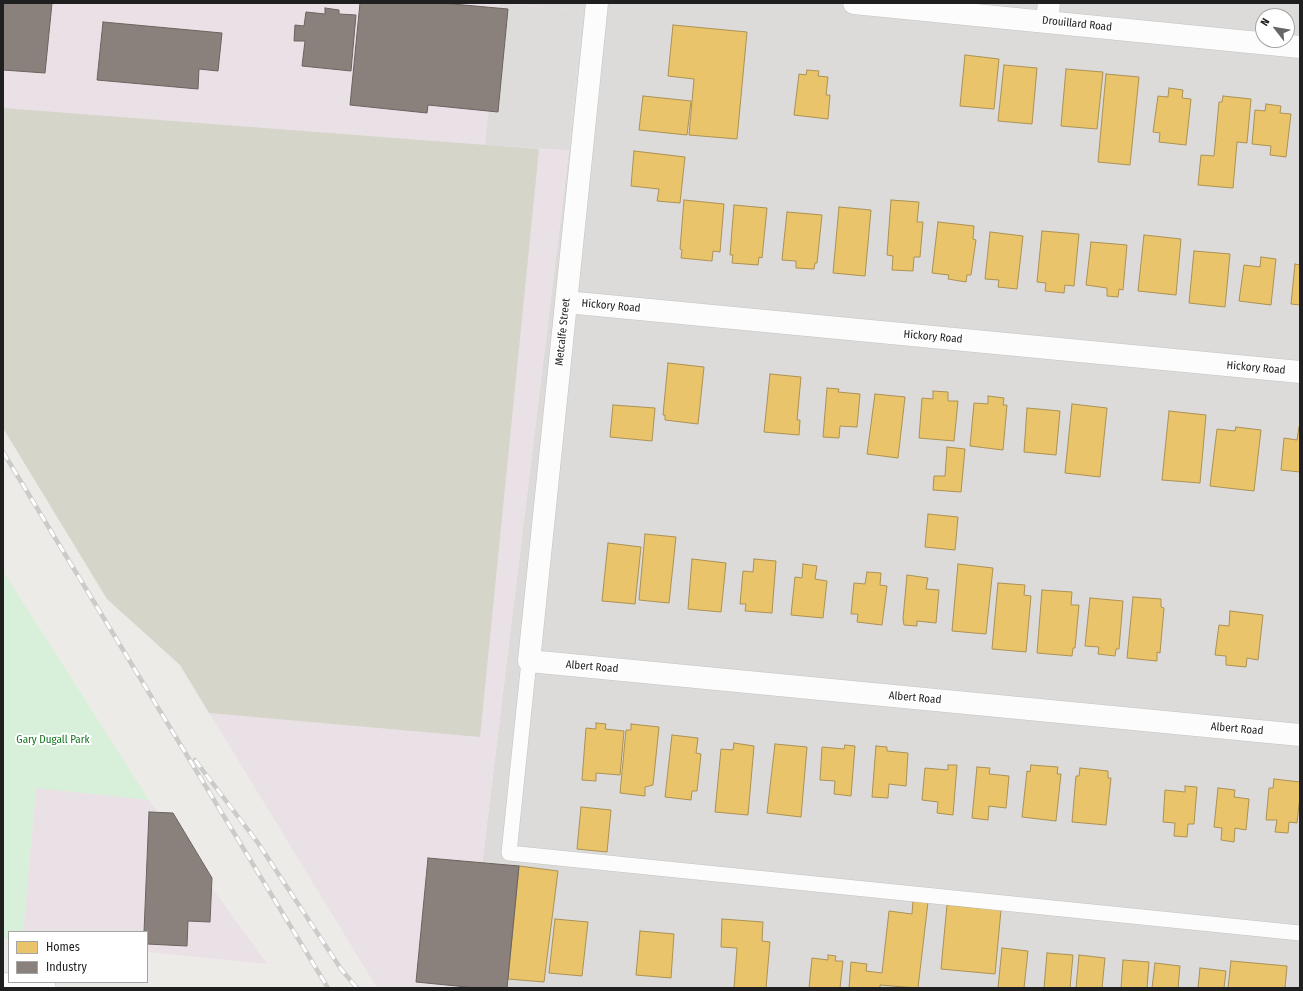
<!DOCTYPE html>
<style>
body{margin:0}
#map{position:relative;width:1303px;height:991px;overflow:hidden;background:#edebe8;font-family:"Fira Sans Condensed",sans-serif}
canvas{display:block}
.frame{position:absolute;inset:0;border:4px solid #1f1f1f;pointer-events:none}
.legend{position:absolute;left:8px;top:931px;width:140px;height:52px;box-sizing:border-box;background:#fff;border:1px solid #a5a5a5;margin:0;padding:5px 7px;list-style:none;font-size:12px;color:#1f1f1f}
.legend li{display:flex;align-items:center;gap:8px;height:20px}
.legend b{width:20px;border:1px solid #a5a5a5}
.north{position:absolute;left:1255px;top:8px;width:40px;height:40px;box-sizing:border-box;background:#fff;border:1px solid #a5a5a5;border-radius:50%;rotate:301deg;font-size:11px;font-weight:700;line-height:16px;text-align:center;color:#1f1f1f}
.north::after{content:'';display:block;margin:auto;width:14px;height:18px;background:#676665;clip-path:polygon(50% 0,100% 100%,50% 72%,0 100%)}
</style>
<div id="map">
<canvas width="1303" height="991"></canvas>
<div class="frame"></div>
<ul class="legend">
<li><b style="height:11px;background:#e9c46a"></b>Homes</li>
<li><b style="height:11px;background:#8a817c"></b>Industry</li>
</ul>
<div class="north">N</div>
</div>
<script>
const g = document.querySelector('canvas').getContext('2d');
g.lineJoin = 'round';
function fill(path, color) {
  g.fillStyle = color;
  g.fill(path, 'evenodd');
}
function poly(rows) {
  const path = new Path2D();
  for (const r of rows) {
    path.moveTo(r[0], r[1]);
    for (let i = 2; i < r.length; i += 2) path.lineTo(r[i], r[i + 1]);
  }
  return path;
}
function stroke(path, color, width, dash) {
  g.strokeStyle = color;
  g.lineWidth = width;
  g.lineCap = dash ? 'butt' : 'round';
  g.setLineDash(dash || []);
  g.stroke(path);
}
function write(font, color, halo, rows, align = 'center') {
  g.font = font + ' "Fira Sans Condensed",sans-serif';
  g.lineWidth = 4;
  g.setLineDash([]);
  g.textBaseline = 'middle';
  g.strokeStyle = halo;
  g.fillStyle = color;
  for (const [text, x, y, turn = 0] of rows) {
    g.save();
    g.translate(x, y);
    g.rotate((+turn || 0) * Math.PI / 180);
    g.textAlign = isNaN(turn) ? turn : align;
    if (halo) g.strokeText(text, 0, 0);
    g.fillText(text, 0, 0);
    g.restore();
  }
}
const residential = poly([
 [507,3,1300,3,1300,988,467,988,569,150,582,11],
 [1263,16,1287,16,1287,40,1263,40]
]);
const industrial = poly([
 [3,3,507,3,582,10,569,150,467,988,377,988,180,665,107,599,3,428],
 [36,787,149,800,267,964,147,952,147,932,23,932]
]);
const construction = poly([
 [3,108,539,149,480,737,209,713,180,665,107,599,3,428]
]);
const park = poly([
 [3,571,149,800,36,788,23,932,9,932,9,939,3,938]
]);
const parking = poly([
 [500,3,582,10,569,150,485,145]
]);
const homes = poly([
 [673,25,747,32,737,139,689,135,694,79,668,76,673,25],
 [965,55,999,59,994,109,960,106,965,55],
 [1004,65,1037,68,1032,124,998,121,1004,65],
 [1066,69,1103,72,1097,129,1061,126,1066,69],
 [807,70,819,71,818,76,828,77,826,95,830,95,828,119,794,115,799,74,806,75,807,70],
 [1106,74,1139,77,1130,165,1098,162,1106,74],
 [1169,88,1183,90,1182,98,1191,99,1186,145,1159,142,1160,133,1153,132,1158,96,1168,97,1169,88],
 [643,96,691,101,687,135,639,130,643,96],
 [1223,96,1251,99,1247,143,1237,142,1233,188,1198,185,1201,155,1214,156,1219,102,1222,102,1223,96],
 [1266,104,1281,106,1280,113,1291,114,1286,157,1270,155,1271,146,1252,144,1255,110,1265,111,1266,104],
 [634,151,685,157,680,203,657,201,659,189,631,186,634,151],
 [684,200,724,204,720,252,713,251,712,261,681,258,682,250,680,249,684,200],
 [891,200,919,202,917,222,923,222,920,257,914,257,913,271,892,270,893,256,887,255,891,200],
 [734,205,767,208,762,258,759,257,758,265,732,263,733,255,730,255,734,205],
 [839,207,871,210,865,276,833,273,839,207],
 [787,212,822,215,817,263,815,263,814,269,796,268,796,261,782,260,787,212],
 [938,222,974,226,973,239,976,240,971,275,967,275,966,282,948,279,949,275,932,273,938,222],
 [1042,231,1079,234,1074,286,1065,285,1064,293,1045,291,1046,283,1037,282,1042,231],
 [990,232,1023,236,1017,289,998,287,999,280,985,279,990,232],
 [1144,235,1181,239,1176,295,1138,291,1144,235],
 [1091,242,1127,245,1123,290,1119,289,1118,297,1107,296,1107,288,1086,285,1091,242],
 [1194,251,1230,254,1225,307,1189,303,1194,251],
 [1261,257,1276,259,1271,305,1239,301,1244,265,1260,267,1261,257],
 [1295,264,1300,265,1300,305,1291,304,1295,264],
 [668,363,704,367,698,424,665,420,665,415,663,415,668,363],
 [770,374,801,377,797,420,800,420,799,435,764,432,770,374],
 [827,388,839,389,838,392,860,394,857,427,840,426,839,438,823,437,827,388],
 [933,391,948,392,948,401,958,401,954,441,919,438,922,398,933,399,933,391],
 [875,394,905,397,898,458,867,454,875,394],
 [988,396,1004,398,1003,405,1007,405,1003,450,970,446,974,403,988,404,988,396],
 [1072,404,1107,408,1100,477,1065,473,1072,404],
 [613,405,655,408,652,441,610,437,613,405],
 [1027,408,1060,411,1056,455,1024,452,1027,408],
 [1169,411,1206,415,1200,483,1162,480,1169,411],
 [1236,427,1261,430,1254,491,1210,486,1217,429,1235,431,1236,427],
 [1299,427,1300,427,1300,472,1281,470,1284,438,1297,440,1299,427],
 [947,447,965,449,961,492,933,490,934,476,945,476,947,447],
 [928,514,958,517,955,550,925,547,928,514],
 [645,534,676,537,669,603,639,600,645,534],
 [608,543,641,547,635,604,602,601,608,543],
 [692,559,726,563,721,612,688,609,692,559],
 [754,559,776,561,772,613,745,611,746,604,740,604,743,571,753,572,754,559],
 [803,564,817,566,815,579,827,581,823,618,791,615,795,577,802,578,803,564],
 [958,564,993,568,986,634,952,631,958,564],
 [867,572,881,573,880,585,887,586,882,625,857,622,858,614,851,614,854,583,865,584,867,572],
 [907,575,928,578,926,589,939,590,936,623,917,621,917,626,904,625,903,619,907,575],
 [998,583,1025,585,1024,595,1031,596,1026,652,992,649,998,583],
 [1042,590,1072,592,1071,605,1079,605,1075,648,1073,648,1072,656,1037,653,1042,590],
 [1133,597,1161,599,1161,607,1164,608,1160,653,1157,652,1157,661,1127,658,1133,597],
 [1090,598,1123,601,1119,649,1116,649,1115,656,1098,654,1099,647,1085,646,1090,598],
 [1230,611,1263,615,1258,660,1247,658,1246,667,1226,665,1226,656,1215,655,1219,625,1229,626,1230,611],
 [596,723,606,724,605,729,624,731,620,775,596,773,596,781,582,780,586,728,596,729,596,723],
 [631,724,659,727,653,785,645,787,645,796,620,793,626,730,631,730,631,724],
 [672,735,698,738,696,753,701,754,697,791,692,791,691,800,665,797,672,735],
 [734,743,754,746,748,815,715,812,721,749,733,750,734,743],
 [775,744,807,747,801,817,767,813,775,744],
 [845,745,855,746,851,796,834,794,835,781,820,780,822,747,844,749,845,745],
 [876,746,887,747,887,751,908,753,906,786,889,784,888,798,872,797,876,746],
 [948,765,957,765,953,815,937,813,938,802,922,800,925,768,948,770,948,765],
 [1031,765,1058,767,1057,774,1061,774,1056,821,1022,817,1027,771,1030,772,1031,765],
 [977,767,990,768,989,774,1009,776,1006,808,989,806,988,820,972,818,977,767],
 [1080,768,1108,771,1108,778,1111,778,1106,825,1072,822,1076,776,1079,776,1080,768],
 [1274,779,1300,782,1300,796,1297,823,1289,822,1288,833,1275,832,1277,820,1266,820,1269,788,1273,788,1274,779],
 [1185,786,1197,787,1194,824,1188,824,1187,837,1174,836,1175,823,1163,822,1165,790,1185,792,1185,786],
 [1218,788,1235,790,1234,797,1249,799,1246,830,1235,828,1234,842,1221,840,1222,828,1214,827,1218,788],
 [581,807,611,810,607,852,577,849,581,807],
 [519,866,558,871,544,982,508,979,519,866],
 [913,901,928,902,918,988,880,985,880,988,849,988,851,962,867,964,866,971,882,973,889,911,912,914,913,901],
 [947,905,1001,910,995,974,941,969,947,905],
 [555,919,588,922,582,976,549,973,555,919],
 [722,919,763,922,762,941,770,942,766,988,734,988,737,948,721,947,722,919],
 [640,931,674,934,671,978,636,975,640,931],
 [1002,948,1028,951,1024,988,998,988,1002,948],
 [1047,953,1073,955,1070,988,1044,988,1047,953],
 [828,955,836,956,835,961,843,961,840,988,809,988,812,958,828,960,828,955],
 [1079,955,1105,958,1102,988,1076,988,1079,955],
 [1123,960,1149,962,1147,988,1121,988,1123,960],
 [1231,961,1287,966,1285,988,1228,988,1231,961],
 [1155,963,1180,966,1178,988,1152,988,1155,963],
 [1200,968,1226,971,1224,988,1198,988,1200,968]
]);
const industry = poly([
 [3,3,52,3,45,73,3,70,3,3],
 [360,3,442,3,508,9,498,112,428,105,427,113,350,105,360,3],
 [325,8,339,10,339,14,356,15,351,71,302,66,305,41,294,41,295,25,304,26,306,12,325,14,325,8],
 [103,22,222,33,218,71,199,69,198,89,97,80,103,22],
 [149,812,173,813,212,878,210,922,188,921,187,946,147,944,147,932,144,932,149,812],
 [428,858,519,866,507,988,477,988,416,982,428,858]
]);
const service = poly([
 [529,661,509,853,1300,933]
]);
const minor = poly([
 [597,3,529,661,1300,735],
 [1047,21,1049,3],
 [566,302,1300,372],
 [3,984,45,988]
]);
const tertiary = poly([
 [854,3,1300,47]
]);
const rail = poly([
 [3,452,328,988],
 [195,760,258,843,341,969,357,988]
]);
const streetNames = [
 ["Drouillard Road",1077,24,6],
 ["Hickory Road",611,306,5],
 ["Metcalfe Street",563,332,-84],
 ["Hickory Road",933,337,5],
 ["Hickory Road",1256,368,5],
 ["Albert Road",592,667,5],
 ["Albert Road",915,698,5],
 ["Albert Road",1237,729,5]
];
const parkNames = [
 ["Gary Dugall Park",53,740]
];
fill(residential, '#dcdbd9');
fill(industrial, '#eae1e6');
fill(construction, '#d5d5ca');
fill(park, '#d8f0d9');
fill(parking, '#dddcdb');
fill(homes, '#e9c46a');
stroke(homes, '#ac9254', 1);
fill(industry, '#8a817c');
stroke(industry, '#6a6460', 1);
stroke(service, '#c4c3c2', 16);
stroke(minor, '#c4c3c2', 23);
stroke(tertiary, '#c4c3c2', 23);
stroke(service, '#fcfcfc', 15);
stroke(minor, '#fcfcfc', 22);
stroke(tertiary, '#fcfcfc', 22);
stroke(rail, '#cbcbca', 4.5);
stroke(rail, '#fff', 3, [9]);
write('11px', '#1f1f1f', '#fff', streetNames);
write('11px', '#167522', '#fff', parkNames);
</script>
